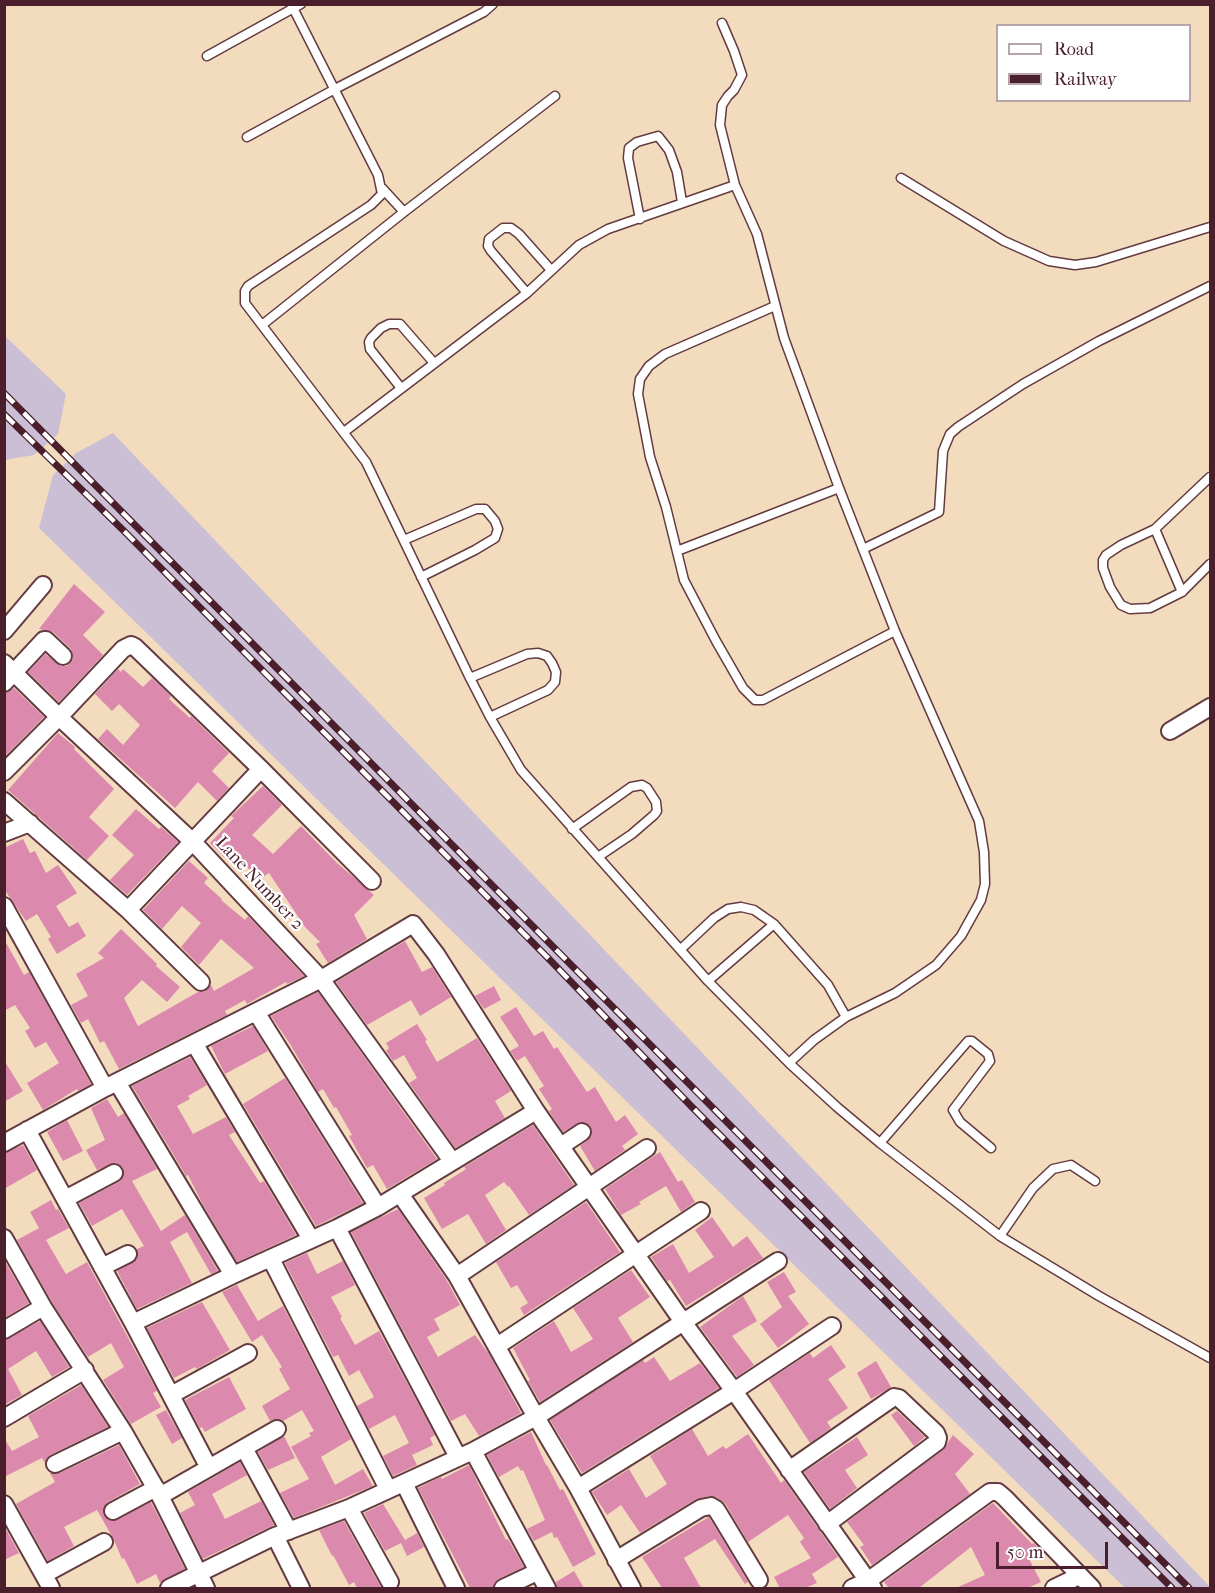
<!DOCTYPE html>
<style>
body{margin:0}
#map{position:relative;width:1215px;height:1593px;overflow:hidden;background:#f3dbbd;font-family:"IM FELL French Canon",serif}
canvas{display:block}
.frame{position:absolute;inset:0;border:6px solid #4a1f2b;pointer-events:none}
.legend{position:absolute;left:996px;top:24px;width:195px;height:78px;box-sizing:border-box;background:#fff;border:2px solid #b7a5aa;margin:0;padding:8px 10px;list-style:none;font-size:18px;color:#4a1f2b}
.legend li{display:flex;align-items:center;gap:12px;height:30px}
.legend b{width:30px;border:2px solid #b7a5aa}
.scale{position:absolute;left:996px;top:1542px;width:112px;height:27px;box-sizing:border-box;border:3px solid #4a1f2b;border-top:0;padding-left:8px;font-size:18px;line-height:21px;white-space:nowrap;color:#4a1f2b;-webkit-text-stroke:4px #fff;paint-order:stroke}
</style>
<div id="map">
<canvas width="1215" height="1593"></canvas>
<div class="frame"></div>
<ul class="legend">
<li><b style="height:8px;background:#fff"></b>Road</li>
<li><b style="height:8px;background:#4a1f2b"></b>Railway</li>
</ul>
<div class="scale">50 m</div>
</div>
<script>
const g = document.querySelector('canvas').getContext('2d');
g.lineJoin = 'round';
function fill(path, color) {
  g.fillStyle = color;
  g.fill(path, 'evenodd');
}
function poly(rows) {
  const path = new Path2D();
  for (const r of rows) {
    path.moveTo(r[0], r[1]);
    for (let i = 2; i < r.length; i += 2) path.lineTo(r[i], r[i + 1]);
  }
  return path;
}
function stroke(path, color, width, dash) {
  g.strokeStyle = color;
  g.lineWidth = width;
  g.lineCap = dash ? 'butt' : 'round';
  g.setLineDash(dash || []);
  g.stroke(path);
}
function write(font, color, halo, rows, align = 'center') {
  g.font = font + ' "IM FELL French Canon",serif';
  g.lineWidth = 4.5;
  g.setLineDash([]);
  g.textBaseline = 'middle';
  g.strokeStyle = halo;
  g.fillStyle = color;
  for (const [text, x, y, turn = 0] of rows) {
    g.save();
    g.translate(x, y);
    g.rotate((+turn || 0) * Math.PI / 180);
    g.textAlign = isNaN(turn) ? turn : align;
    if (halo) g.strokeText(text, 0, 0);
    g.fillText(text, 0, 0);
    g.restore();
  }
}
const industrial = poly([
 [4,335,66,394,58,434,34,455,5,460],
 [113,433,1210,1587,1210,1588,1125,1588,39,528,53,475,76,453]
]);
const building = poly([
 [74,584,105,612,83,635,103,655,59,702,28,672,45,654,61,666,67,666,73,659,71,649,53,632,39,629],
 [118,669,121,672,123,669,143,687,152,678,171,696,169,699,190,718,191,716,229,753,212,771,229,788,217,801,198,782,175,808,98,739,107,729,123,745,140,725,119,704,112,711,95,694],
 [14,688,44,717,4,757,4,693],
 [58,733,75,747,74,749,114,789,89,817,109,836,87,860,8,790],
 [263,786,282,805,252,835,273,854,301,826,336,862,374,895,354,915,367,939,328,963,316,944,320,942,305,927,269,873,260,879,231,853,225,858,210,843,234,818,231,816],
 [136,809,159,829,161,827,178,842,127,895,110,880,134,855,112,835],
 [23,839,30,853,35,851,46,873,58,865,77,893,56,906,69,927,78,922,86,936,57,954,48,939,51,937,37,914,26,921,4,889,4,848],
 [189,861,208,878,204,883,222,899,221,900,245,920,248,916,304,976,287,984,286,982,247,1004,245,1000,225,1011,227,1015,119,1069,104,1041,100,1043,88,1019,81,1023,71,1005,88,996,76,974,104,958,98,953,121,929,157,964,156,966,180,987,167,1002,142,980,124,998,138,1026,198,992,204,992,211,985,214,991,254,968,221,939,199,965,181,947,201,923,182,906,162,929,143,910],
 [4,939,24,975,29,972,91,1084,78,1091,77,1089,43,1110,27,1083,59,1063,46,1042,35,1048,25,1031,30,1028,15,1005,4,1011],
 [405,941,422,972,432,967,451,997,420,1016,411,1000,367,1025,336,982],
 [494,986,501,1000,484,1009,475,996],
 [318,992,437,1159,387,1189,373,1165,367,1168,349,1136,352,1135,336,1107,334,1108,323,1089,318,1092,290,1044,271,1016],
 [516,1007,534,1036,543,1031,554,1049,557,1047,587,1092,595,1087,616,1122,625,1115,638,1134,622,1146,625,1150,595,1171,580,1146,591,1137,592,1131,590,1126,581,1122,563,1132,549,1111,552,1109,539,1089,544,1086,525,1056,517,1061,510,1051,519,1046,500,1017],
 [417,1024,427,1040,425,1041,437,1062,477,1038,511,1091,495,1101,505,1118,455,1148,409,1083,417,1078,404,1055,393,1061,386,1051,389,1048,386,1043],
 [253,1026,268,1051,225,1074,211,1046],
 [190,1057,207,1085,188,1096,190,1099,177,1106,193,1134,226,1117,235,1132,229,1135,260,1183,264,1181,296,1235,237,1262,202,1203,188,1175,186,1176,176,1159,132,1086],
 [4,1060,23,1091,4,1102],
 [285,1078,363,1203,316,1226,243,1104],
 [107,1099,118,1117,124,1113,157,1169,132,1181,161,1231,185,1215,218,1271,211,1274,187,1232,170,1242,192,1283,137,1309,117,1271,136,1260,138,1255,137,1249,144,1246,122,1209,92,1226,79,1203,119,1182,124,1174,123,1168,115,1163,97,1170,86,1150,105,1140,91,1108],
 [67,1120,83,1151,63,1161,47,1132],
 [533,1125,574,1185,529,1215,509,1186,508,1187,504,1182,485,1195,506,1230,486,1244,468,1214,442,1229,424,1198,445,1185,444,1183,466,1169,464,1167],
 [23,1145,37,1170,4,1189,4,1153],
 [660,1152,678,1182,682,1180,695,1202,681,1212,666,1186,639,1202,641,1204,621,1215,605,1189],
 [51,1200,56,1210,58,1209,69,1228,46,1240,64,1271,66,1274,87,1262,157,1391,153,1393,161,1407,131,1424,103,1380,124,1367,111,1343,88,1357,52,1302,17,1240,39,1228,30,1212],
 [586,1202,620,1252,524,1315,520,1308,528,1303,517,1285,511,1288,496,1262],
 [398,1209,446,1279,460,1305,434,1319,440,1330,427,1337,438,1357,475,1335,489,1354,521,1413,479,1436,465,1414,451,1421,351,1232],
 [712,1217,733,1247,747,1236,763,1258,686,1306,670,1280,667,1281,651,1257,673,1244,689,1273,714,1257,695,1230],
 [307,1253,317,1274,343,1261,355,1285,331,1297,342,1317,340,1318,355,1345,379,1331,435,1435,430,1438,433,1445,412,1455,417,1465,393,1476,383,1456,409,1443,395,1415,369,1429,357,1406,374,1397,359,1370,349,1376,338,1355,333,1357,285,1263],
 [4,1260,29,1303,4,1318],
 [631,1270,650,1297,618,1318,633,1342,540,1402,528,1381,530,1380,513,1348,554,1321,571,1352,593,1339,573,1308],
 [784,1272,796,1292,788,1296,809,1324,778,1348,760,1324,782,1307,767,1282],
 [237,1285,258,1321,283,1306,351,1439,321,1457,335,1485,363,1469,373,1486,294,1518,280,1493,309,1479,291,1447,311,1436,309,1433,314,1431,302,1410,283,1421,278,1419,270,1421,262,1406,290,1389,279,1369,282,1367,262,1335,252,1342,222,1292],
 [743,1296,757,1321,732,1336,754,1365,737,1377,700,1327],
 [202,1302,230,1350,197,1369,195,1367,174,1378,147,1328],
 [40,1321,69,1367,52,1377,36,1351,8,1369,22,1395,4,1405,4,1340],
 [831,1345,846,1367,828,1379,848,1408,827,1422,831,1428,810,1443,769,1380,810,1353,813,1358],
 [654,1357,670,1381,700,1363,719,1388,582,1473,550,1420,643,1360,645,1363],
 [876,1361,891,1387,871,1399,857,1373],
 [229,1377,246,1409,205,1432,202,1427,200,1428,185,1400],
 [81,1385,108,1427,50,1455,45,1463,42,1458,4,1477,4,1438,12,1451,39,1437,28,1416],
 [166,1410,182,1438,172,1444,156,1415],
 [897,1411,925,1437,914,1446,891,1415],
 [692,1429,708,1456,723,1446,726,1449,748,1434,781,1483,784,1480,838,1557,812,1574,817,1583,805,1588,780,1588,774,1577,811,1558,800,1542,804,1538,788,1515,748,1542,725,1503,716,1497,709,1496,696,1499,640,1533,621,1505,607,1515,592,1492,629,1469,646,1498,667,1484,650,1456],
 [531,1432,546,1465,547,1465,560,1490,563,1489,596,1554,573,1567,557,1537,554,1538,552,1532,534,1541,527,1529,545,1520,523,1470,521,1471,518,1466,499,1477,487,1455],
 [953,1435,974,1454,955,1474,970,1494,872,1565,860,1547,864,1545,847,1522,943,1450],
 [284,1436,295,1458,268,1470,258,1452],
 [857,1437,868,1455,845,1470,857,1488,830,1509,804,1472],
 [119,1445,140,1484,108,1502,103,1510,104,1515,108,1520,117,1520,151,1502,185,1569,160,1583,156,1574,137,1584,124,1558,122,1559,113,1538,97,1510,64,1527,74,1546,48,1561,16,1504,55,1482,50,1473,60,1473],
 [240,1462,247,1475,212,1494,225,1519,261,1501,274,1525,203,1559,180,1513,195,1505,188,1492],
 [469,1465,506,1540,508,1539,524,1567,498,1579,494,1583,493,1588,470,1588,418,1488,441,1477,442,1479],
 [993,1503,1032,1544,1034,1543,1038,1548,1041,1552,1029,1559,1041,1582,1028,1588,956,1588,985,1575,971,1547,919,1588,889,1588,884,1582],
 [383,1504,405,1540,417,1533,424,1547,407,1556,401,1543,385,1551,364,1513],
 [709,1517,748,1582,745,1584,715,1539,684,1558,701,1588,662,1588,642,1557],
 [344,1521,381,1587,382,1588,357,1588,354,1582,349,1585,333,1555,332,1556,319,1530],
 [4,1526,19,1553,4,1560],
 [574,1571,584,1588,557,1588,556,1582]
]);
const service = poly([
 [291,4,378,175,382,194,371,205,248,286,245,291,245,303,366,462,470,678,490,717,521,770,708,981,789,1063,837,1107,880,1143,1000,1236,1099,1296,1210,1358],
 [722,23,734,51,742,75,734,90,728,96,722,105,720,125,735,185,757,234,784,338,839,488,895,631,979,821,984,852,985,884,981,900,961,936,936,965,895,993,846,1017,814,1040,789,1063],
 [207,56,301,4],
 [247,137,335,89,484,12,493,4],
 [901,178,1004,241,1049,261,1075,265,1096,262,1210,227],
 [382,188,404,212],
 [640,219,628,158,629,148,637,142,658,136,669,150,677,172,682,202],
 [527,293,491,251,488,246,489,239,503,228,511,228,519,234,551,270],
 [775,306,665,354,649,366,640,379,638,394,650,457,666,507,684,580,716,641,743,688,755,700,763,700,895,631],
 [262,325,404,212,555,96],
 [401,388,370,349,369,342,371,338,381,328,389,324,400,324,434,363],
 [344,432,527,293,579,245,608,229,735,185],
 [1210,477,1155,529,1121,545,1106,555,1103,560,1103,568,1110,587,1121,605,1130,609,1150,608,1182,592,1210,564],
 [1155,529,1182,592],
 [404,540,476,509,485,509,495,521,498,529,495,538,475,550,421,577],
 [863,549,939,512,943,451,950,434,958,427,1023,384,1099,341,1210,286],
 [677,551,839,488],
 [470,678,527,654,538,653,547,656,552,663,556,672,555,682,548,690,490,717],
 [572,829,631,787,642,785,647,788,656,802,657,811,654,815,632,834,598,857],
 [774,924,828,985,846,1017],
 [681,949,714,918,728,909,741,907,754,910,774,924,708,981],
 [880,1143,968,1041,972,1041,988,1054,990,1061,953,1110,960,1122,991,1148],
 [1000,1236,1033,1188,1053,1169,1071,1165,1095,1181]
]);
const minor = poly([
 [4,631,43,585],
 [4,663,59,717,193,842,321,979,452,1161],
 [4,683,44,640,46,640,63,656],
 [1170,731,1210,707],
 [4,772,59,717,123,649,131,645,135,647,261,769,372,881],
 [4,801,128,910,201,982],
 [4,833,30,823],
 [4,906,105,1088],
 [128,910,261,769],
 [256,1012,378,1207],
 [194,1043,311,1239],
 [117,1082,233,1275],
 [27,1130,133,1323,209,1468],
 [4,1143,105,1088,321,979,413,924,436,954,536,1111,683,1322,734,1391,873,1588],
 [561,1146,582,1132],
 [400,1194,457,1276,536,1417,578,1488,632,1588],
 [65,1199,114,1173],
 [337,1228,458,1457],
 [4,1238,43,1307,123,1431,160,1496,206,1588],
 [271,1259,388,1489],
 [102,1267,128,1254],
 [457,1276,647,1148],
 [133,1323,233,1275,337,1228,378,1207,536,1111],
 [4,1330,43,1307],
 [497,1346,701,1211],
 [171,1395,248,1353],
 [4,1418,85,1370],
 [244,1448,289,1531],
 [473,1451,547,1588],
 [55,1464,123,1431],
 [789,1470,894,1397,899,1398,936,1433,938,1438,937,1442,827,1524],
 [404,1483,456,1588],
 [578,1488,734,1391,832,1326],
 [160,1496,277,1429],
 [4,1504,51,1588],
 [349,1508,390,1582],
 [113,1511,156,1488],
 [275,1536,301,1588],
 [616,1560,701,1508,711,1506,716,1509,721,1517,759,1580],
 [45,1574,104,1542],
 [169,1588,275,1536,349,1508,473,1451,536,1417,778,1261],
 [503,1588,537,1572],
 [852,1588,869,1580,990,1492,998,1492,1005,1498,1092,1588],
 [1054,1588,1079,1576]
]);
const rail = poly([
 [4,393,1189,1588],
 [4,414,124,531,549,959,691,1106,1172,1588]
]);
const streetNames = [
 ["Lane Number 2",259,884,47]
];
fill(industrial, '#cbbfd5');
fill(building, '#db8aae');
stroke(service, '#633b41', 11);
stroke(minor, '#633b41', 20);
stroke(service, '#fff', 8);
stroke(minor, '#fff', 16);
stroke(rail, '#4a1f2b', 7);
stroke(rail, '#fff', 4.5, [14]);
write('18px', '#4a1f2b', '#fff', streetNames);
</script>
